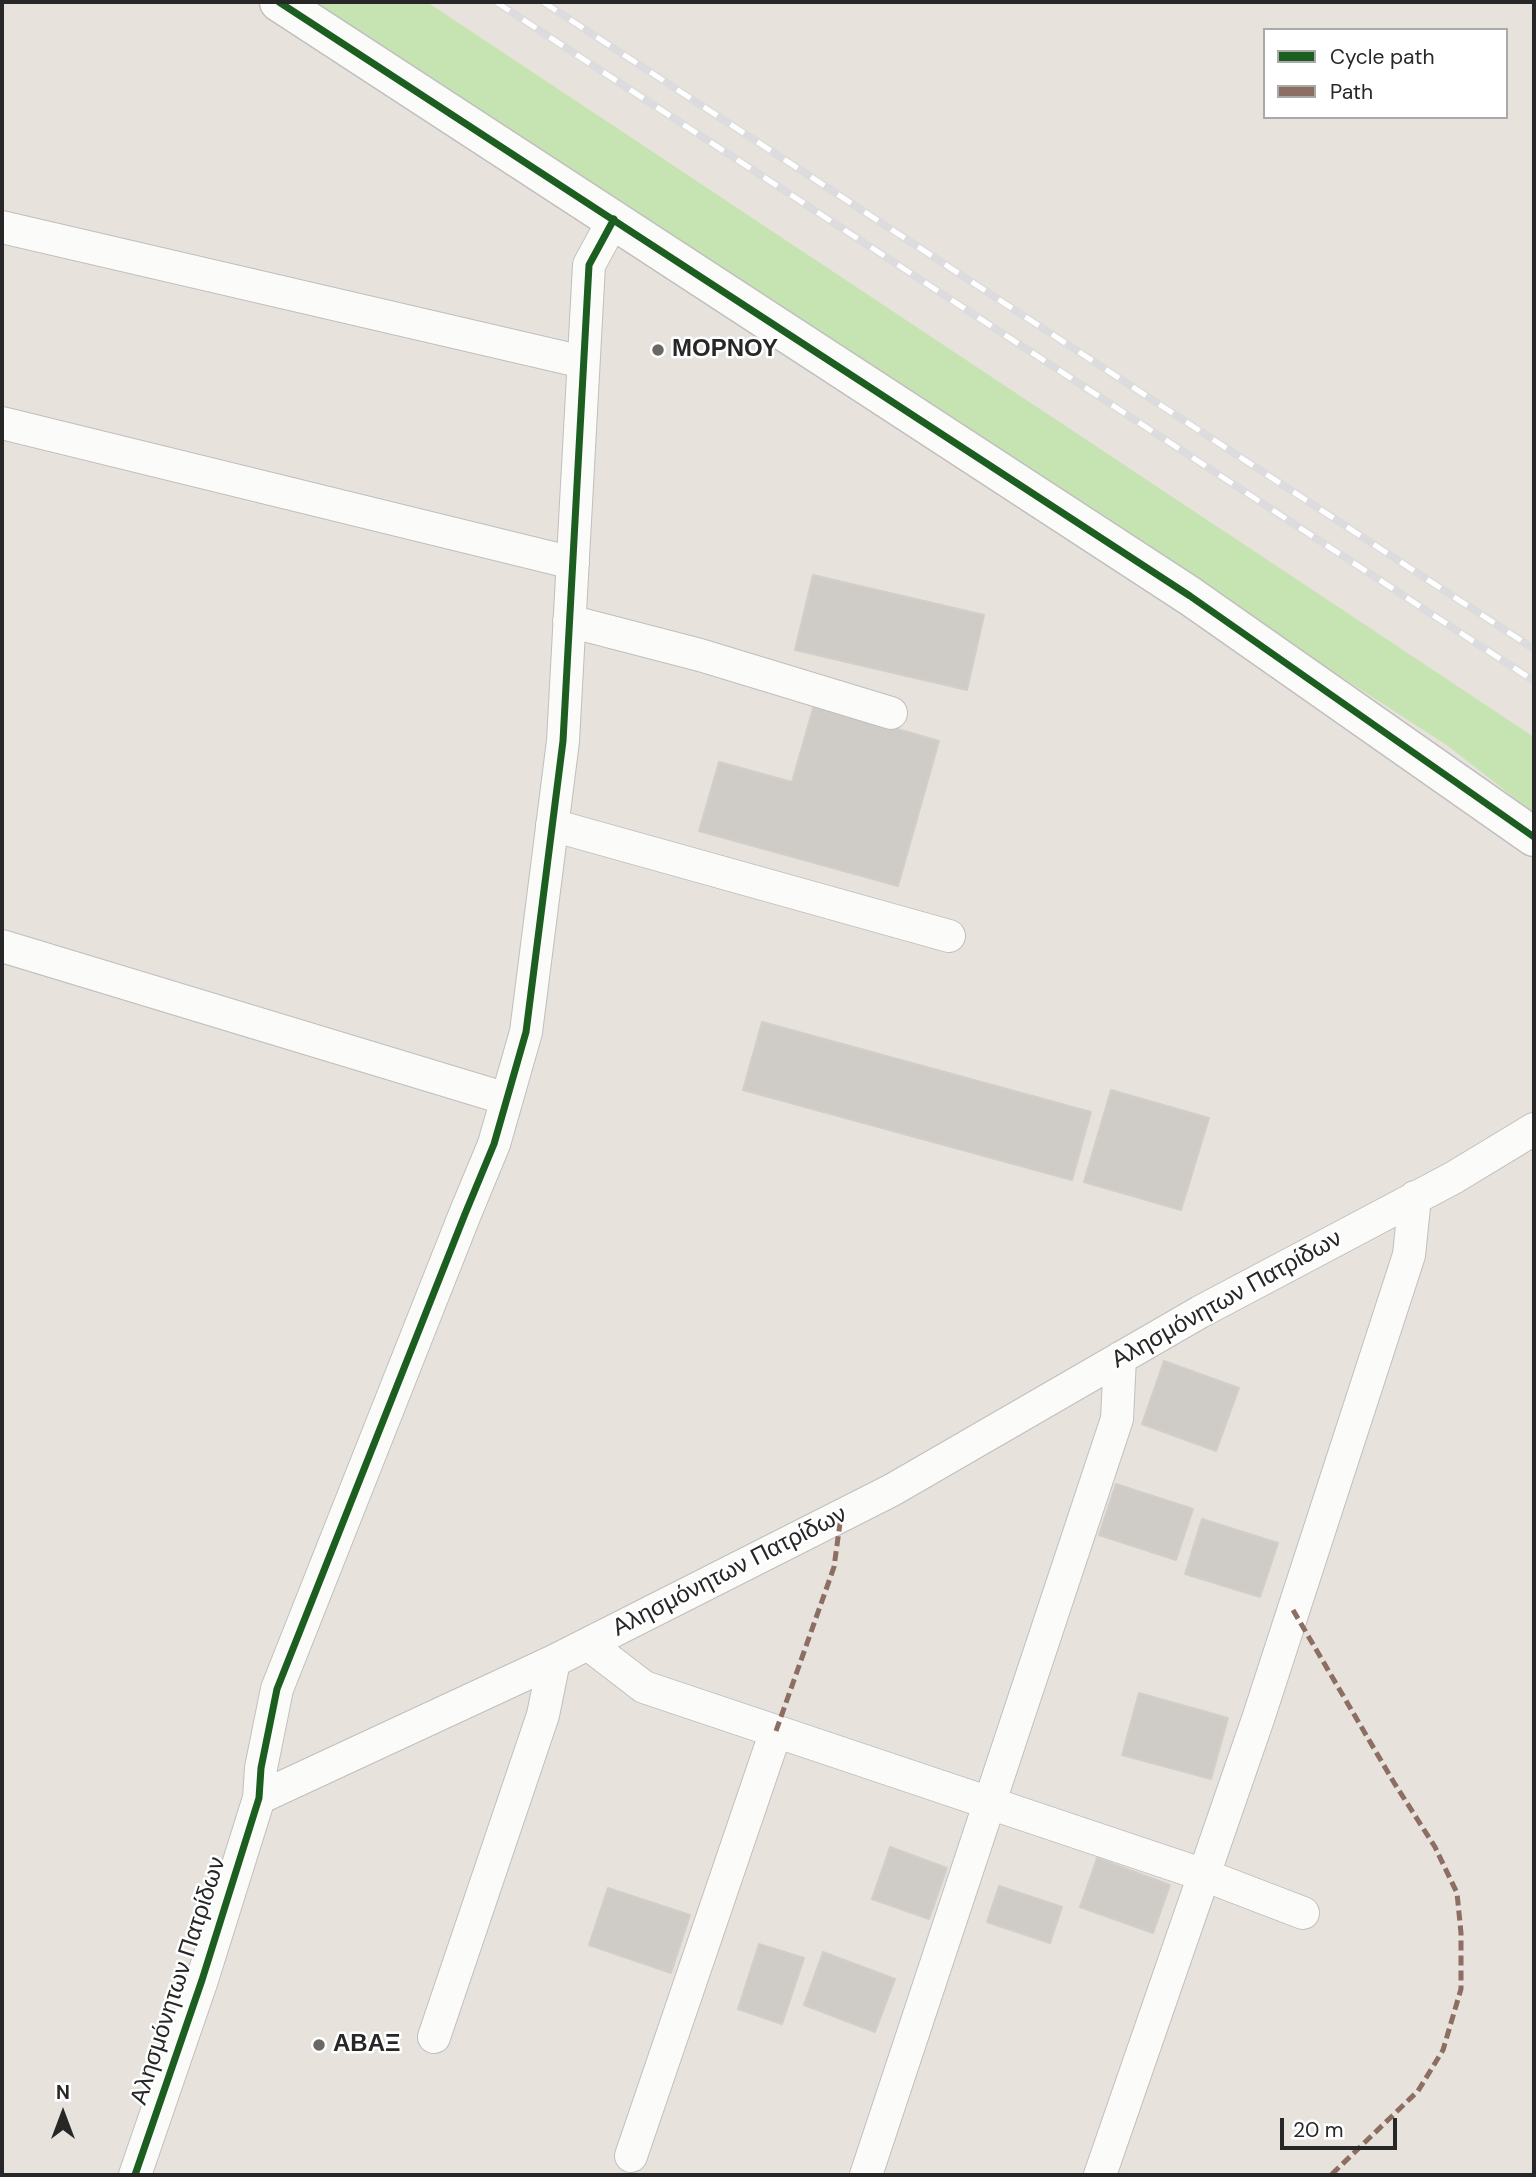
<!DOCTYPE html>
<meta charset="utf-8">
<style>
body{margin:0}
#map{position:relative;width:1536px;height:2177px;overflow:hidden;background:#e7e2dc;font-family:"DM Sans",sans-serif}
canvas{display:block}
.frame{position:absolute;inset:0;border:4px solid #272727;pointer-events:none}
.legend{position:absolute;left:1263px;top:28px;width:245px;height:91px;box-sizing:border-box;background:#fff;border:2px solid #a9a9a9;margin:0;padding:9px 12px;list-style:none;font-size:21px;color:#272727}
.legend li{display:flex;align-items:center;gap:14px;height:35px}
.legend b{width:35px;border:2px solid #a9a9a9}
.north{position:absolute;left:28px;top:2079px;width:70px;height:70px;-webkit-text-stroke:5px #fff;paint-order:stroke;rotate:0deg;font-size:19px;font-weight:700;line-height:28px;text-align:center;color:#272727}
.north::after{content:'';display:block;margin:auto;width:24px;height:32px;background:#272727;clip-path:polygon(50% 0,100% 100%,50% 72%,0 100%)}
.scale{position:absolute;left:1280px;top:2118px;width:117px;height:32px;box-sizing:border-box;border:4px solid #272727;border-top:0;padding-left:9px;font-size:21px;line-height:24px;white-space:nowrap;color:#272727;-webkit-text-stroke:5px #fff;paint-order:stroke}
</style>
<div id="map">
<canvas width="1536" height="2177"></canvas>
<div class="frame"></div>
<ul class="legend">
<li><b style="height:9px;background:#1b5e20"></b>Cycle path</li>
<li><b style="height:9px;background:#8d6e63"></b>Path</li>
</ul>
<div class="north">N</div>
<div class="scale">20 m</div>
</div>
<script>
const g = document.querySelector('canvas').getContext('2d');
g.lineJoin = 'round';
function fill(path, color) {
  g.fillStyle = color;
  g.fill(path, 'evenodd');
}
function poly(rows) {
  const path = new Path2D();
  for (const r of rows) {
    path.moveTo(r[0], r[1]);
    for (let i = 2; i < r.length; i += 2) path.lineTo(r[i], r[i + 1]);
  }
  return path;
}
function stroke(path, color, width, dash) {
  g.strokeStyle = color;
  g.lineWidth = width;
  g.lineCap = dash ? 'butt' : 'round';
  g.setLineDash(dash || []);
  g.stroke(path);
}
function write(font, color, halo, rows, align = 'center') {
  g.font = font + ' "DM Sans",sans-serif';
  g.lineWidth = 5;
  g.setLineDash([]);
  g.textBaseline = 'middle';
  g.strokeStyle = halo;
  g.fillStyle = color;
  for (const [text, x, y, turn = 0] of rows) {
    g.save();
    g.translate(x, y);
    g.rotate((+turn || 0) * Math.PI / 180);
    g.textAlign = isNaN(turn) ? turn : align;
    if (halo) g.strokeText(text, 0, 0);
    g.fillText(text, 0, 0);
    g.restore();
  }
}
const green = poly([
 [303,2,427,2,1534,737,1534,813,1448,746,717,273]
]);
const building = poly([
 [813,575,984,615,967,690,795,650,813,575],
 [814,705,939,741,898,886,699,831,719,762,792,782,814,705],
 [762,1022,1091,1112,1072,1180,743,1090,762,1022],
 [1111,1090,1209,1118,1181,1210,1084,1182,1111,1090],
 [1164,1361,1239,1388,1216,1451,1142,1424,1164,1361],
 [1116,1484,1193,1509,1176,1560,1099,1535,1116,1484],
 [1202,1519,1278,1543,1260,1597,1185,1574,1202,1519],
 [1139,1693,1228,1718,1211,1779,1122,1755,1139,1693],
 [890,1847,947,1868,929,1919,872,1899,890,1847],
 [1097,1858,1170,1885,1153,1933,1080,1907,1097,1858],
 [999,1886,1062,1907,1050,1943,987,1922,999,1886],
 [608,1888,690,1915,671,1973,589,1945,608,1888],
 [759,1944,804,1958,782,2024,738,2009,759,1944],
 [823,1952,895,1979,875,2032,804,2005,823,1952]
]);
const minor = poly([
 [2,227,583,362],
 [2,423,573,563],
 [569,621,700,655,891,713],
 [552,825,949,936],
 [2,946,507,1099],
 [588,1644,644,1687,1204,1875,1303,1913],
 [259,1798,554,1661,892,1490,1200,1312,1453,1178,1534,1129],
 [434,2037,543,1715,554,1661],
 [631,2156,776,1731],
 [135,2175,202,1980,259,1798,261,1768,277,1689,465,1214,494,1144,526,1032,563,741,589,265,614,219],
 [866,2175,1117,1419,1120,1358],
 [1100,2175,1258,1719,1409,1255,1415,1197]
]);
const tertiary = poly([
 [279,2,1190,596,1534,837]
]);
const rail = poly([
 [496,2,1534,681],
 [543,2,1534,649]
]);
const quiet = poly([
 [1293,1610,1393,1781,1435,1847,1457,1893,1461,1933,1461,1989,1443,2050,1418,2091,1331,2175],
 [776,1731,834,1567,841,1516]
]);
const cycleway = poly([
 [279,2,1190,596,1534,837],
 [135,2175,202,1980,259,1798,261,1768,277,1689,465,1214,494,1144,526,1032,563,741,589,265,614,219]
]);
const markers = [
 [658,350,7,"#6a6866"],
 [319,2045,7,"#6a6866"]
];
const poiNames = [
 ["ΜΟΡΝΟΥ",672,350],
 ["ΑΒΑΞ",333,2045]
];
const streetNames = [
 ["Αλησμόνητων Πατρίδων",1227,1300,-29],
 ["Αλησμόνητων Πατρίδων",730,1572,-27],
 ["Αλησμόνητων Πατρίδων",179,1981,-72]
];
fill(green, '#c6e4b2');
fill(building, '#cfccc8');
stroke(building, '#d2cec8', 2);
stroke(minor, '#c0bebe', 34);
stroke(tertiary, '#c0bebe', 41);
stroke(minor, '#fbfbfa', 32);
stroke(tertiary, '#fbfbfa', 38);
stroke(rail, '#dcdcde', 8);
stroke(rail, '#fff', 5, [16]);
stroke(quiet, '#8d6e63', 5, [10, 5]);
stroke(cycleway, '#1b5e20', 7);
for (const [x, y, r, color] of markers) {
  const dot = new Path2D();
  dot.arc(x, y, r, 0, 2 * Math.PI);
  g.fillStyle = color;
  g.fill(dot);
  stroke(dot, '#fff', 2.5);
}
write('bold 24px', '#272727', '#fff', poiNames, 'left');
write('24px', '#272727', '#fff', streetNames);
</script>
